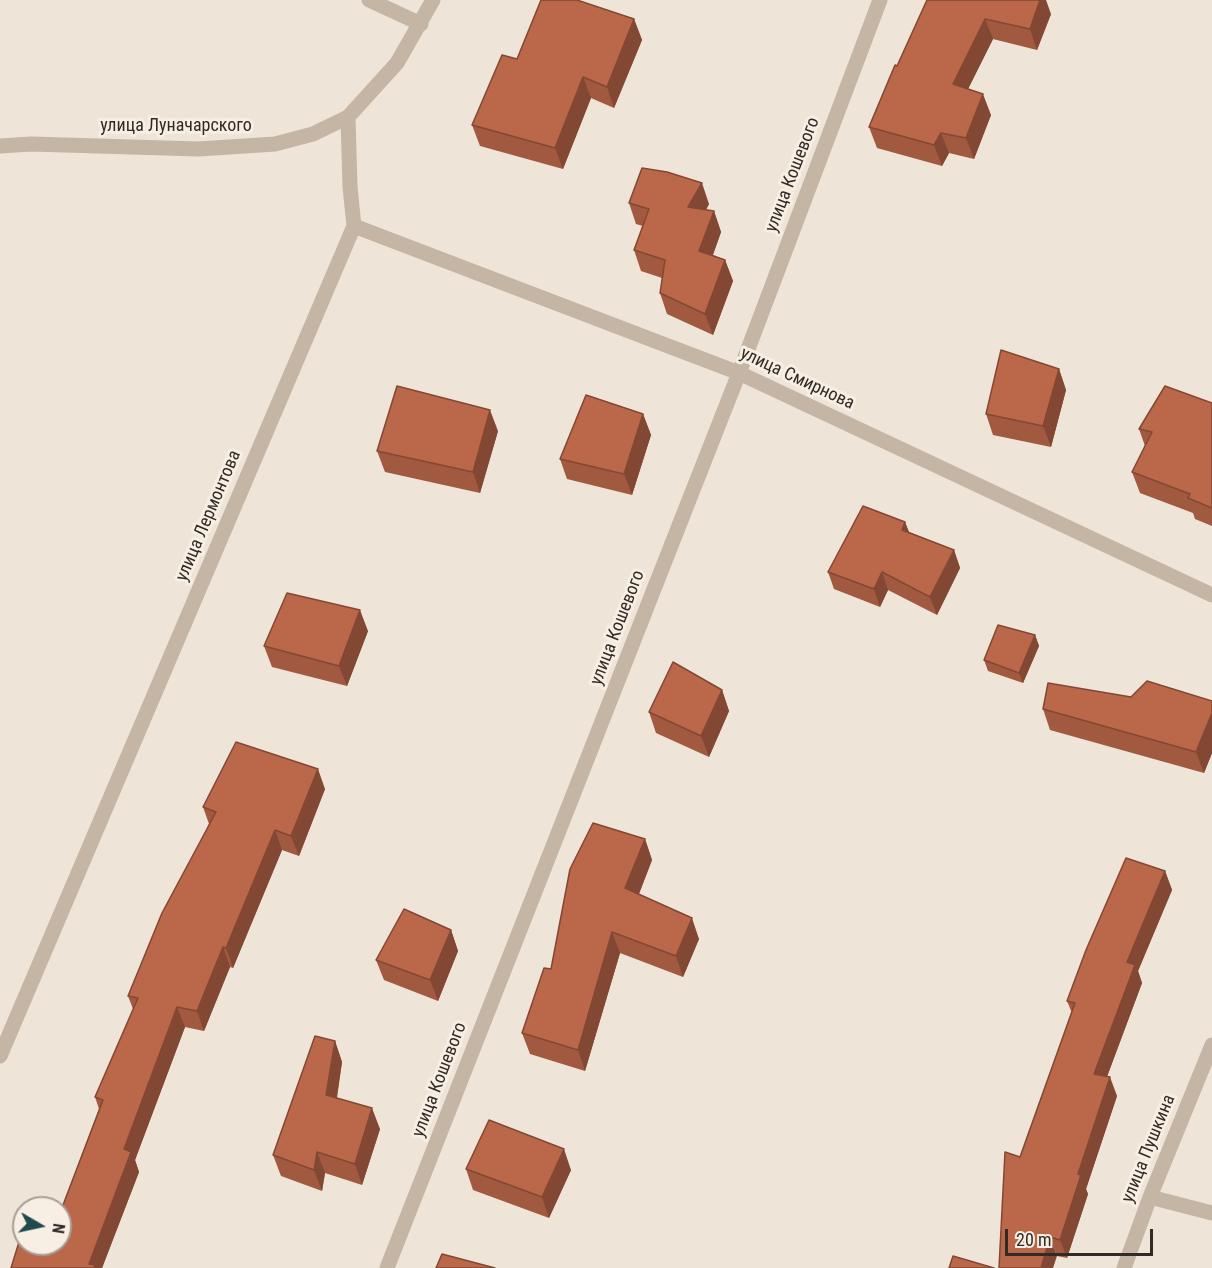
<!DOCTYPE html>
<meta charset="utf-8">
<style>
body{margin:0}
#map{position:relative;width:1212px;height:1268px;overflow:hidden;background:#eee4d8;font-family:"Roboto Condensed",sans-serif}
canvas{display:block}
.north{position:absolute;left:12px;top:1196px;width:60px;height:60px;box-sizing:border-box;background:#f7eee4;border:2px solid #a8a098;border-radius:50%;rotate:99deg;font-size:16px;font-weight:700;line-height:24px;text-align:center;color:#322a26}
.north::after{content:'';display:block;margin:auto;width:21px;height:27px;background:#1f4b4f;clip-path:polygon(50% 0,100% 100%,50% 72%,0 100%)}
.scale{position:absolute;left:1005px;top:1229px;width:148px;height:27px;box-sizing:border-box;border:3px solid #322a26;border-top:0;padding-left:8px;font-size:18px;line-height:21px;white-space:nowrap;color:#322a26;-webkit-text-stroke:4px #f7eee4;paint-order:stroke}
</style>
<div id="map">
<canvas width="1212" height="1268"></canvas>
<div class="north">N</div>
<div class="scale">20 m</div>
</div>
<script>
const g = document.querySelector('canvas').getContext('2d');
g.lineJoin = 'round';
function poly(rows) {
  const path = new Path2D();
  for (const r of rows) {
    path.moveTo(r[0], r[1]);
    for (let i = 2; i < r.length; i += 2) path.lineTo(r[i], r[i + 1]);
  }
  return path;
}
function stroke(path, color, width, dash) {
  g.strokeStyle = color;
  g.lineWidth = width;
  g.lineCap = dash ? 'butt' : 'round';
  g.setLineDash(dash || []);
  g.stroke(path);
}
function fill(path, color) {
  g.fillStyle = color;
  g.fill(path, 'evenodd');
}
function write(font, color, halo, rows, align = 'center') {
  g.font = font + ' "Roboto Condensed",sans-serif';
  g.lineWidth = 6;
  g.setLineDash([]);
  g.textBaseline = 'middle';
  g.strokeStyle = halo;
  g.fillStyle = color;
  for (const [text, x, y, turn = 0] of rows) {
    g.save();
    g.translate(x, y);
    g.rotate((+turn || 0) * Math.PI / 180);
    g.textAlign = isNaN(turn) ? turn : align;
    if (halo) g.strokeText(text, 0, 0);
    g.fillText(text, 0, 0);
    g.restore();
  }
}
const minor = poly([
 [369,0,421,24],
 [0,146,31,144,199,149,275,144,313,134,348,117,397,63,433,0],
 [354,226,739,373,1212,595],
 [0,1056,354,226,350,187,348,117],
 [1150,1197,1212,1213],
 [387,1268,739,373,880,0],
 [1124,1268,1150,1197,1212,1045]
]);
const wall = poly([
 [927,0,1051,14,1037,50,993,39,968,89,991,115,974,159,949,153,942,166,877,148,869,127],
 [634,19,642,40,614,108,591,98,563,169,480,146,472,125,517,59],
 [629,203,709,204,706,210,714,211,721,232,713,255,725,260,733,281,713,335,667,314,660,293,662,278,641,271,634,250,643,226,636,224],
 [1059,369,1066,390,1051,447,993,435,986,414],
 [1212,403,1212,526,1195,519,1193,513,1140,493,1132,472,1145,446,1139,429],
 [643,414,651,435,632,495,567,479,560,459],
 [498,431,480,493,385,472,377,451],
 [905,522,909,532,954,550,960,568,937,615,888,590,880,607,834,589,828,572],
 [368,631,347,686,272,667,264,646],
 [1035,635,1039,646,1023,683,988,671,984,660],
 [722,690,729,711,709,757,656,733,649,712],
 [1131,697,1212,701,1212,753,1204,773,1050,730,1043,709],
 [325,789,299,856,282,850,233,968,230,967,204,1031,185,1027,135,1160,139,1172,102,1268,11,1268,46,1250,99,1109,95,1097,133,1009,128,996,209,824,203,807],
 [645,839,652,860,639,894,699,939,683,977,620,953,585,1071,530,1054,522,1033,551,969],
 [1165,871,1172,890,1138,971,1142,983,1107,1076,1117,1096,1086,1189,1088,1194,1067,1258,1057,1256,1020,1157,1072,1013,1067,1001],
 [451,930,458,951,438,1001,384,980,376,960],
 [335,1041,342,1062,337,1098,380,1129,362,1185,325,1173,322,1191,281,1176,273,1155],
 [466,1169,571,1170,549,1218,473,1190]
]);
const shadedWall = poly([
 [1040,0,1046,0,1051,14,1037,50,1030,29],
 [634,19,642,40,614,108,607,87],
 [985,19,993,39,960,105,953,84],
 [583,77,591,98,563,169,555,148],
 [983,94,991,115,974,159,966,138],
 [941,133,949,153,942,166,934,145],
 [702,183,709,204,696,228,688,207],
 [714,211,721,232,707,271,699,251],
 [725,260,733,281,713,335,705,314],
 [1059,369,1066,390,1051,447,1043,426],
 [490,410,498,431,480,493,473,472],
 [643,414,651,435,632,495,624,474],
 [905,522,912,540,902,530],
 [954,550,960,568,937,615,930,597],
 [882,572,888,590,880,607,874,589],
 [360,610,368,631,347,686,339,666],
 [1035,635,1039,646,1023,683,1019,673],
 [722,690,729,711,709,757,701,736],
 [1212,713,1212,753,1204,773,1196,752],
 [318,769,325,789,299,856,291,836],
 [275,830,282,850,233,968,226,948],
 [645,839,652,860,633,909,625,888],
 [1165,871,1172,890,1138,971,1142,983,1101,1093,1094,1074,1127,962],
 [692,918,699,939,683,977,676,956],
 [451,930,458,951,438,1001,430,980],
 [612,932,620,953,585,1071,578,1050],
 [223,947,230,967,204,1031,197,1011],
 [177,1007,185,1027,135,1160,139,1172,102,1268,91,1268,89,1264,124,1149],
 [335,1041,342,1062,334,1115,326,1095],
 [1110,1077,1117,1096,1086,1189,1088,1194,1067,1258,1060,1240,1078,1174],
 [372,1108,380,1129,362,1185,355,1164],
 [564,1149,571,1170,549,1218,542,1197],
 [317,1152,325,1173,322,1191,314,1170],
 [1050,1237,1057,1256,1053,1268,1041,1268]
]);
const building = poly([
 [541,0,577,0,634,19,607,87,583,77,555,148,472,125,502,55,517,59,541,0],
 [927,0,1040,0,1030,29,985,19,953,84,983,94,966,138,941,133,934,145,869,127,895,65,897,66,927,0],
 [642,168,667,172,702,183,688,207,714,211,699,251,725,260,705,314,660,293,665,260,634,250,649,209,629,203,642,168],
 [1001,350,1059,369,1043,426,986,414,1001,350],
 [397,386,490,410,473,472,377,451,397,386],
 [1165,386,1212,403,1212,508,1188,498,1190,494,1132,472,1152,432,1139,429,1165,386],
 [586,395,643,414,624,474,560,459,586,395],
 [863,506,905,522,902,530,954,550,930,597,882,572,874,589,828,572,863,506],
 [287,593,360,610,339,666,264,646,287,593],
 [998,625,1035,635,1019,673,984,660,998,625],
 [673,662,722,690,701,736,649,712,673,662],
 [1147,681,1212,701,1212,713,1196,752,1043,709,1048,683,1131,697,1147,681],
 [236,742,318,769,291,836,275,830,226,948,223,947,197,1011,177,1007,124,1149,131,1152,89,1264,95,1265,94,1268,11,1268,19,1242,46,1250,48,1244,60,1244,60,1213,103,1100,95,1097,138,998,128,996,162,913,216,812,203,807,236,742],
 [593,823,645,839,625,888,692,918,676,956,612,932,578,1050,522,1033,544,968,551,969,570,869,593,823],
 [1126,858,1165,871,1127,962,1135,965,1094,1074,1110,1077,1078,1174,1081,1175,1060,1240,1050,1237,1041,1268,999,1268,1005,1152,1020,1157,1075,1003,1067,1001,1086,950,1126,858],
 [404,909,451,930,430,980,376,960,404,909],
 [315,1036,335,1041,326,1095,372,1108,355,1164,317,1152,314,1170,273,1155,315,1036],
 [489,1120,564,1149,542,1197,466,1169,489,1120],
 [442,1254,495,1268,436,1268,442,1254],
 [953,1256,994,1268,949,1268,953,1256]
]);
const streetNames = [
 ["улица Луначарского",176,126],
 ["улица Кошевого",793,175,-69],
 ["улица Смирнова",797,379,25],
 ["улица Лермонтова",209,516,-67],
 ["улица Кошевого",618,628,-69],
 ["улица Кошевого",440,1080,-69],
 ["улица Пушкина",1149,1149,-68]
];
stroke(minor, '#c5b5a5', 15);
fill(wall, '#a1593f');
fill(shadedWall, '#834833');
fill(building, '#bb6749');
stroke(building, '#834833', 1.5);
write('18px', '#322a26', '#f7eee4', streetNames);
</script>
